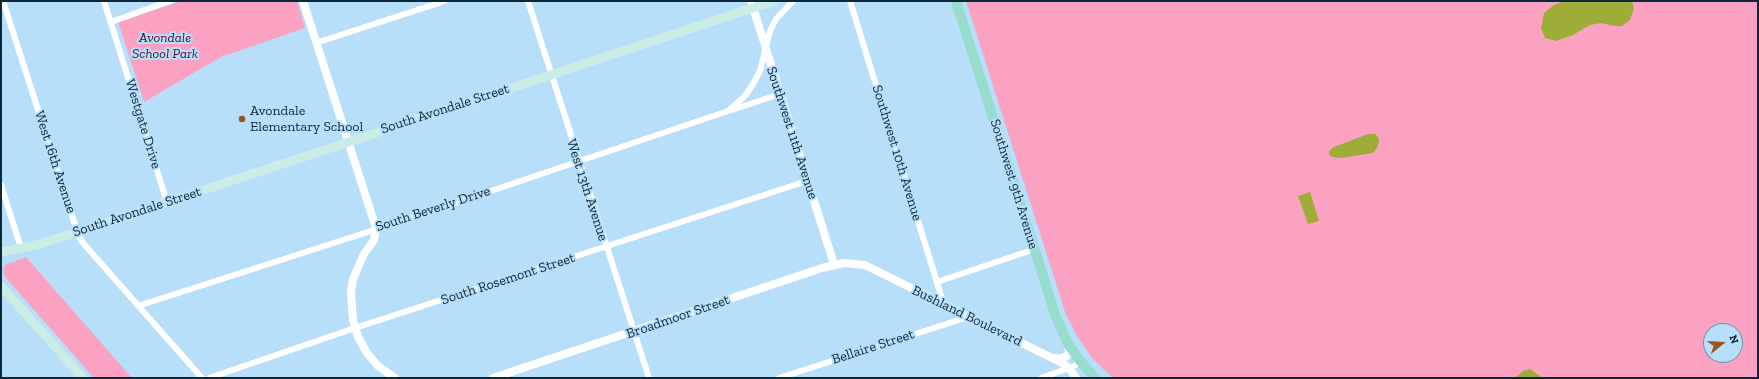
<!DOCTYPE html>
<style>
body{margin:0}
#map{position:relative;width:1759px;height:379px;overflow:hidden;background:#b8dff9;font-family:"Zilla Slab",serif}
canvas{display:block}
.frame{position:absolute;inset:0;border:2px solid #0b2838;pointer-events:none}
.north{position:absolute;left:1703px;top:323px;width:40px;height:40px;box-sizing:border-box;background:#b8dff9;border:1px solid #7396ac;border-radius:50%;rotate:72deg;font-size:11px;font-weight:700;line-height:16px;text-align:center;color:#0b2838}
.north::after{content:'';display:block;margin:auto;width:14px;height:18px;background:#96561f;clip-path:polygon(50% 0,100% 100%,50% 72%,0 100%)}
</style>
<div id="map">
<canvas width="1759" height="379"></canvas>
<div class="frame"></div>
<div class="north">N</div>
</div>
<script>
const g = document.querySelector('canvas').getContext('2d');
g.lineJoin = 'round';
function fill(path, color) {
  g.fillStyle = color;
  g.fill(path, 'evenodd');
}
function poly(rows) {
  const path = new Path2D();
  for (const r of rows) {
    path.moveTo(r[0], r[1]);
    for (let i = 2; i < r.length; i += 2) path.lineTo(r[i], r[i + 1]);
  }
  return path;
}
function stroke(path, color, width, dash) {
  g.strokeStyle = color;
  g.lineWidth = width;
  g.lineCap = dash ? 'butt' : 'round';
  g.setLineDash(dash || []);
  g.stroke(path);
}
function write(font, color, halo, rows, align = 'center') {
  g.font = font + ' "Zilla Slab",serif';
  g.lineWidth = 4;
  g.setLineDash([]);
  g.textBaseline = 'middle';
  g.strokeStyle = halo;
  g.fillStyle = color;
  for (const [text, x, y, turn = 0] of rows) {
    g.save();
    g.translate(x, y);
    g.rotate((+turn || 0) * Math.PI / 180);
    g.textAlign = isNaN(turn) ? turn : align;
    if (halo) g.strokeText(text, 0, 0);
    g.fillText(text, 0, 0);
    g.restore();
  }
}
const green = poly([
 [182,1,297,1,305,28,221,57,144,102,118,22],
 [966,1,1758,1,1758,378,1113,378,1093,359,1078,338,1066,315],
 [1711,331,1735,331,1735,355,1711,355],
 [26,257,132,378,94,378,5,277,3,270,5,265]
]);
const water = poly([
 [1565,1,1632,1,1634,8,1630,20,1622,26,1614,26,1601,23,1590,25,1573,35,1556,41,1545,38,1541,28,1544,13,1554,5],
 [1368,134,1375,134,1378,137,1379,142,1377,148,1373,153,1341,158,1332,157,1329,154,1329,151,1334,147],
 [1310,192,1319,221,1308,224,1298,196],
 [1530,369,1543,378,1515,378,1523,371]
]);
const minor = poly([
 [3,1,79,237,83,243,202,378],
 [104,1,167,202],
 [528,1,649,378],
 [850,1,944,305],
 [111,22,170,1],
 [316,43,445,1],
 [732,110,780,94],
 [1,185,21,248],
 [937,282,1035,249],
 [138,306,402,221,728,111,745,96,753,84,760,71,770,31,776,19,793,1],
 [209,378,355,328,807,181],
 [779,378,968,317],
 [1041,378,1072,367,1081,362]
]);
const tertiary = poly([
 [303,1,376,228,374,240,364,254,353,279,351,292,353,320,358,337,367,353,378,366,395,378],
 [751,1,834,264],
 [1055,358,1060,359,1067,356,1069,353,1068,344],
 [493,378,822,268,844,263,865,265,1062,363,1069,368,1076,378]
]);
const secondary = poly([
 [1,252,37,245,77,232,774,1],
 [1,286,83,378]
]);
const primary = poly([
 [956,1,1055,314,1068,344,1081,362,1095,378]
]);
const markers = [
 [242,119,4,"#96561f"]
];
const parkNames = [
 ["Avondale",165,38],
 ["School Park",165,54]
];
const streetNames = [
 ["South Avondale Street",445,109,-18],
 ["Westgate Drive",143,124,73],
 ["Southwest 11th Avenue",792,133,72],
 ["Southwest 10th Avenue",897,153,73],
 ["West 16th Avenue",55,162,72],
 ["Southwest 9th Avenue",1014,184,73],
 ["West 13th Avenue",587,190,72],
 ["South Beverly Drive",433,209,-18],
 ["South Avondale Street",137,212,-18],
 ["South Rosemont Street",508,279,-18],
 ["Bushland Boulevard",967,316,26],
 ["Broadmoor Street",678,317,-19],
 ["Bellaire Street",873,347,-18]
];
const poiNames = [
 ["Avondale",250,111],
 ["Elementary School",250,127]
];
fill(green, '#fba2c2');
fill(water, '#9dad38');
stroke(minor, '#fff', 6);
stroke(tertiary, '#fff', 8);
stroke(secondary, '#cbede6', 9);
stroke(primary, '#98dccd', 10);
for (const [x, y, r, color] of markers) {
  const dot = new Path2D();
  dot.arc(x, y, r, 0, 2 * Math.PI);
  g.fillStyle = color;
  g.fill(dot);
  stroke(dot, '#b8dff9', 1.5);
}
write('italic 14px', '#4e0a2b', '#b8dff9', parkNames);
write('14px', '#0b2838', '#b8dff9', streetNames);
write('14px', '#0b2838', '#b8dff9', poiNames, 'left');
</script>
